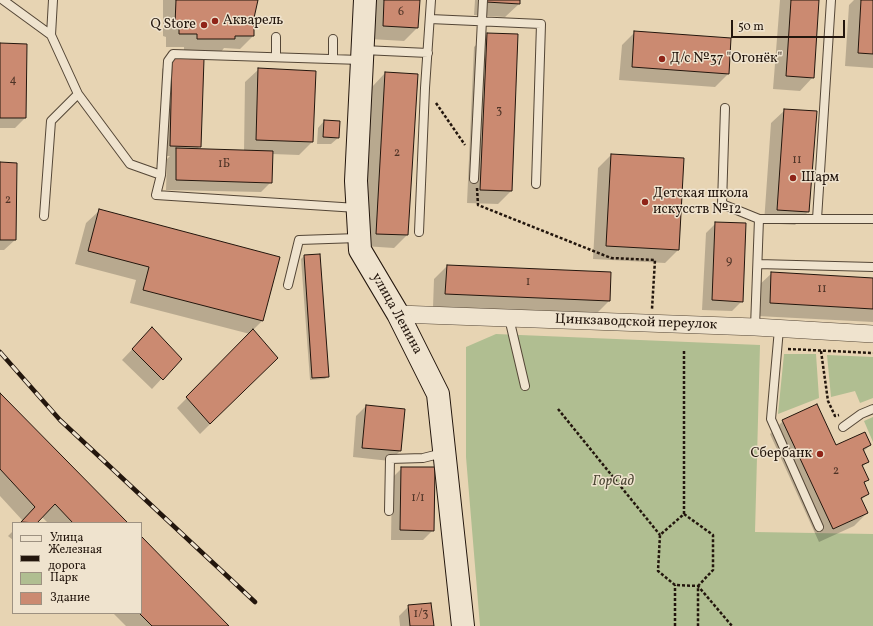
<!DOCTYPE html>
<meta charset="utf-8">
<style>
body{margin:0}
#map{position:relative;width:873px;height:626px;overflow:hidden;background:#e7d4b3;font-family:Vollkorn,serif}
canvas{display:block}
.legend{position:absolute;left:12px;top:522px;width:130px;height:92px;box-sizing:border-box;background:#efe3ce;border:1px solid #9d9181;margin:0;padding:5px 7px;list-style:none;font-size:12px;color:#23160d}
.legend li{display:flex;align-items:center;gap:8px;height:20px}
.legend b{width:20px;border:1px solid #9d9181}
.scale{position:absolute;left:731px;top:20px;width:114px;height:18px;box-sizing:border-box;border:2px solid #23160d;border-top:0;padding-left:5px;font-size:12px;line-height:14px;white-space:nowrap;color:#23160d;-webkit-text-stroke:3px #efe3ce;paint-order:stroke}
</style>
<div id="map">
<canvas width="873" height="626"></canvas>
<ul class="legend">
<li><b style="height:5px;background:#efe3ce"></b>Улица</li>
<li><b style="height:5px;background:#23160d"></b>Железная дорога</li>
<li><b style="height:11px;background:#b0be91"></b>Парк</li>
<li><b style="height:11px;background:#cb8a71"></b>Здание</li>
</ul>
<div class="scale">50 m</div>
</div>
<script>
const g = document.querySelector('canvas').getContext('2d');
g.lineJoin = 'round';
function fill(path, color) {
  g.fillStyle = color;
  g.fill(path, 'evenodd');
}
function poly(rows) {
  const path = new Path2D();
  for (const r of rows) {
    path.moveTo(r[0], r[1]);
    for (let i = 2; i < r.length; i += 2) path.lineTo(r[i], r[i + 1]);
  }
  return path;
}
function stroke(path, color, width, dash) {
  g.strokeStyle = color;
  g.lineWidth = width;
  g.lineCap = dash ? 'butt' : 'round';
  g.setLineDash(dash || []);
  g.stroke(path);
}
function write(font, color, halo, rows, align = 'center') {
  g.font = font + ' Vollkorn,serif';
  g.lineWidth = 3;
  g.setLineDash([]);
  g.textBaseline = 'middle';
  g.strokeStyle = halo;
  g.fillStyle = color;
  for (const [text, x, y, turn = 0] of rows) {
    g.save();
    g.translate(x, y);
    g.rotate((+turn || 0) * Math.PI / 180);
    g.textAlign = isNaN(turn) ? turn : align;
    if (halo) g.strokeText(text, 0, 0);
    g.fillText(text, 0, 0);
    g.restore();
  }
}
const green = poly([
 [496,334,760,345,755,532,873,534,873,626,480,626,466,457,466,347],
 [784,354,816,354,819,398,778,414],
 [827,355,873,357,873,398,860,403,855,391,831,397],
 [873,417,873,442,864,421]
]);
const shadow = poly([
 [163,0,257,0,253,18,253,36,240,49,224,48,221,52,184,51,184,47,166,47,166,37,163,36],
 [372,0,419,0,417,28,404,41,370,39],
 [475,0,519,0,519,4,505,17,474,15],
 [780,0,818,0,813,77,800,91,773,89],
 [854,0,873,0,873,68,845,66,849,5],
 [635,32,728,74,715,87,619,80,622,45],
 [487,34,517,35,511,191,498,204,467,203,474,47],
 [0,44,25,118,15,128,0,128],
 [172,59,200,146,196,150,244,151,245,82,259,69,312,142,299,155,272,154,271,182,261,192,166,190,167,159,170,156,160,156,162,69],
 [385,73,407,235,394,248,363,246,372,87],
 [785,110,808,212,795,225,764,223,771,123],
 [324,121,338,138,331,144,317,144,318,128],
 [611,155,678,250,665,263,593,259,598,168],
 [0,163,15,240,4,250,0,250],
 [100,210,262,321,253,330,277,358,200,434,177,408,250,334,130,303,136,280,75,264,86,223],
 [716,223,742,301,732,311,702,310,706,233],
 [304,256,328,376,325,379,310,380,301,259],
 [447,266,609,301,596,314,433,307,434,279],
 [772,273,873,279,873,322,757,316,758,286],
 [142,339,180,359,152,389,122,360],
 [0,394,127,523,48,523,41,516,35,523,20,523,23,521,0,496],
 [366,406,400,451,390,461,353,457,356,416],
 [783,421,835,447,870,445,863,452,868,462,862,467,868,480,863,484,868,494,861,500,867,513,854,526,819,542,770,434],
 [402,468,433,530,423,540,391,540,392,478],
 [13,531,13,540,8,536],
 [141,538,228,626,126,626,113,613,141,613],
 [409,606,433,626,400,626,399,616]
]);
const building = poly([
 [176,0,258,0,254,18,254,36,235,36,235,39,197,39,197,34,179,34,179,24,175,24,176,0],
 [384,0,420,0,418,28,383,26,384,0],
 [487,0,520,0,520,4,486,2,487,0],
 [791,0,819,0,814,78,786,76,791,0],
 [861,0,873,0,873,54,858,53,861,0],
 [634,31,731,38,729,74,632,67,634,31],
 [487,33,518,34,512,191,480,190,487,33],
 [0,43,27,44,26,118,0,118,0,43],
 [172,58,204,59,201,147,170,146,172,58],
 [258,68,316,71,313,142,256,140,258,68],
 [385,72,418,74,408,235,376,234,385,72],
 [784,109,817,111,809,212,777,210,784,109],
 [324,120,340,121,339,138,323,137,324,120],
 [176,148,273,151,272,183,176,180,176,148],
 [611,154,684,158,679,250,606,246,611,154],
 [0,162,17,163,16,240,0,240,0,162],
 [99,209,280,257,263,321,143,290,149,267,88,251,99,209],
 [715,222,746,223,743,302,712,300,715,222],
 [320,254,329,377,312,378,304,255,320,254],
 [447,265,611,272,610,301,445,294,447,265],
 [771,272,873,278,873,309,770,303,771,272],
 [152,327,182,359,163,380,132,349,152,327],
 [253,329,278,358,210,424,186,397,253,329],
 [0,393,128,523,73,523,55,504,37,523,21,522,35,507,0,469,0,393],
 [817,404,836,445,865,432,871,445,863,449,869,462,862,465,869,480,864,482,869,494,861,498,868,513,833,529,782,420,817,404],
 [366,405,405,409,401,451,362,448,366,405],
 [401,467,435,467,434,531,400,530,401,467],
 [141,536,229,626,152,626,139,613,141,613,141,536],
 [431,603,434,626,410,626,408,605,431,603]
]);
const path = poly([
 [436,103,465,145],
 [477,188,478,205,611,258,655,260,652,309],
 [788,349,873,353],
 [684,351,684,514,660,535,658,571,675,585,698,586,732,626],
 [821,351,828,401,835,416,839,415],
 [558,409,660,535],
 [684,514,713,535,713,570,698,586,698,626],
 [675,626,675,585]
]);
const lane = poly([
 [3,0,51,35,53,0],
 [430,19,541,24,536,184],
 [51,35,78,94,130,164,161,175],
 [363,50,428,53],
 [276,56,276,37],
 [333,59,333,39],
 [725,108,722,204,759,219],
 [474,179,483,0],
 [357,208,156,195,161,175,168,61,173,54,361,60],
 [44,216,51,121,78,94],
 [817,219,831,0],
 [419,232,425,88,431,0],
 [758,264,873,267],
 [288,285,299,240,358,238],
 [509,318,525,386],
 [755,327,759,219,873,219],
 [779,329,771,419,819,527],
 [843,427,861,414,873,409],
 [389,511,390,459,423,458,443,453]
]);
const street = poly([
 [398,314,755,327,873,334]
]);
const secondary = poly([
 [365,0,356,181,360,250,398,314,438,394,463,626]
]);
const rail = poly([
 [0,352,60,420,255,602]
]);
const markers = [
 [215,21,4,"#8f2418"],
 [204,25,4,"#8f2418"],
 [662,59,4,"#8f2418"],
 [793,178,4,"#8f2418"],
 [645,202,4,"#8f2418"],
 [820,454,4,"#8f2418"]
];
const numberNames = [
 ["6",401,13],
 ["4",13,81],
 ["3",499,112],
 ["2",397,154],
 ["11",797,161],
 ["1Б",224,165],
 ["2",8,201],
 ["9",729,262],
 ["1",528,283],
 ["11",822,290],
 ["2",836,472],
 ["1/1",418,499],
 ["1/3",421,615]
];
const poiNames = [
 ["Акварель",223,21],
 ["Q Store",196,25,"right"],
 ["Д/с №37 \"Огонёк\"",670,59],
 ["Шарм",801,178],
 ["Детская школа",653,194],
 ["искусств №12",653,210],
 ["Сбербанк",812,454,"right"]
];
const streetNames = [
 ["улица Ленина",396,314,61],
 ["Цинкзаводской переулок",636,323,2]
];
const parkNames = [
 ["ГорСад",613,482]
];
fill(green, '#b0be91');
fill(shadow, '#0003');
fill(building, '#cb8a71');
stroke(building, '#23160d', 1);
stroke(lane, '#544636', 10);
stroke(street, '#544636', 18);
stroke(secondary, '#23160d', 24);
stroke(path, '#23160d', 2.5, [3, 2]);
stroke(lane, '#efe3ce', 8);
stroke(street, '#efe3ce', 17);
stroke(secondary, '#efe3ce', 22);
stroke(rail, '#23160d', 4.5);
stroke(rail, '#efe3ce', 3, [9]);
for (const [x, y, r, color] of markers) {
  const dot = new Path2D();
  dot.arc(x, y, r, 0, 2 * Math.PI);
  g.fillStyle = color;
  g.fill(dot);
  stroke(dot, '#efe3ce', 1.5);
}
write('12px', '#4d3326', null, numberNames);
write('14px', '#23160d', '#efe3ce', poiNames, 'left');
write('14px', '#23160d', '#efe3ce', streetNames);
write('italic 14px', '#4d4835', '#efe3ce', parkNames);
</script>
